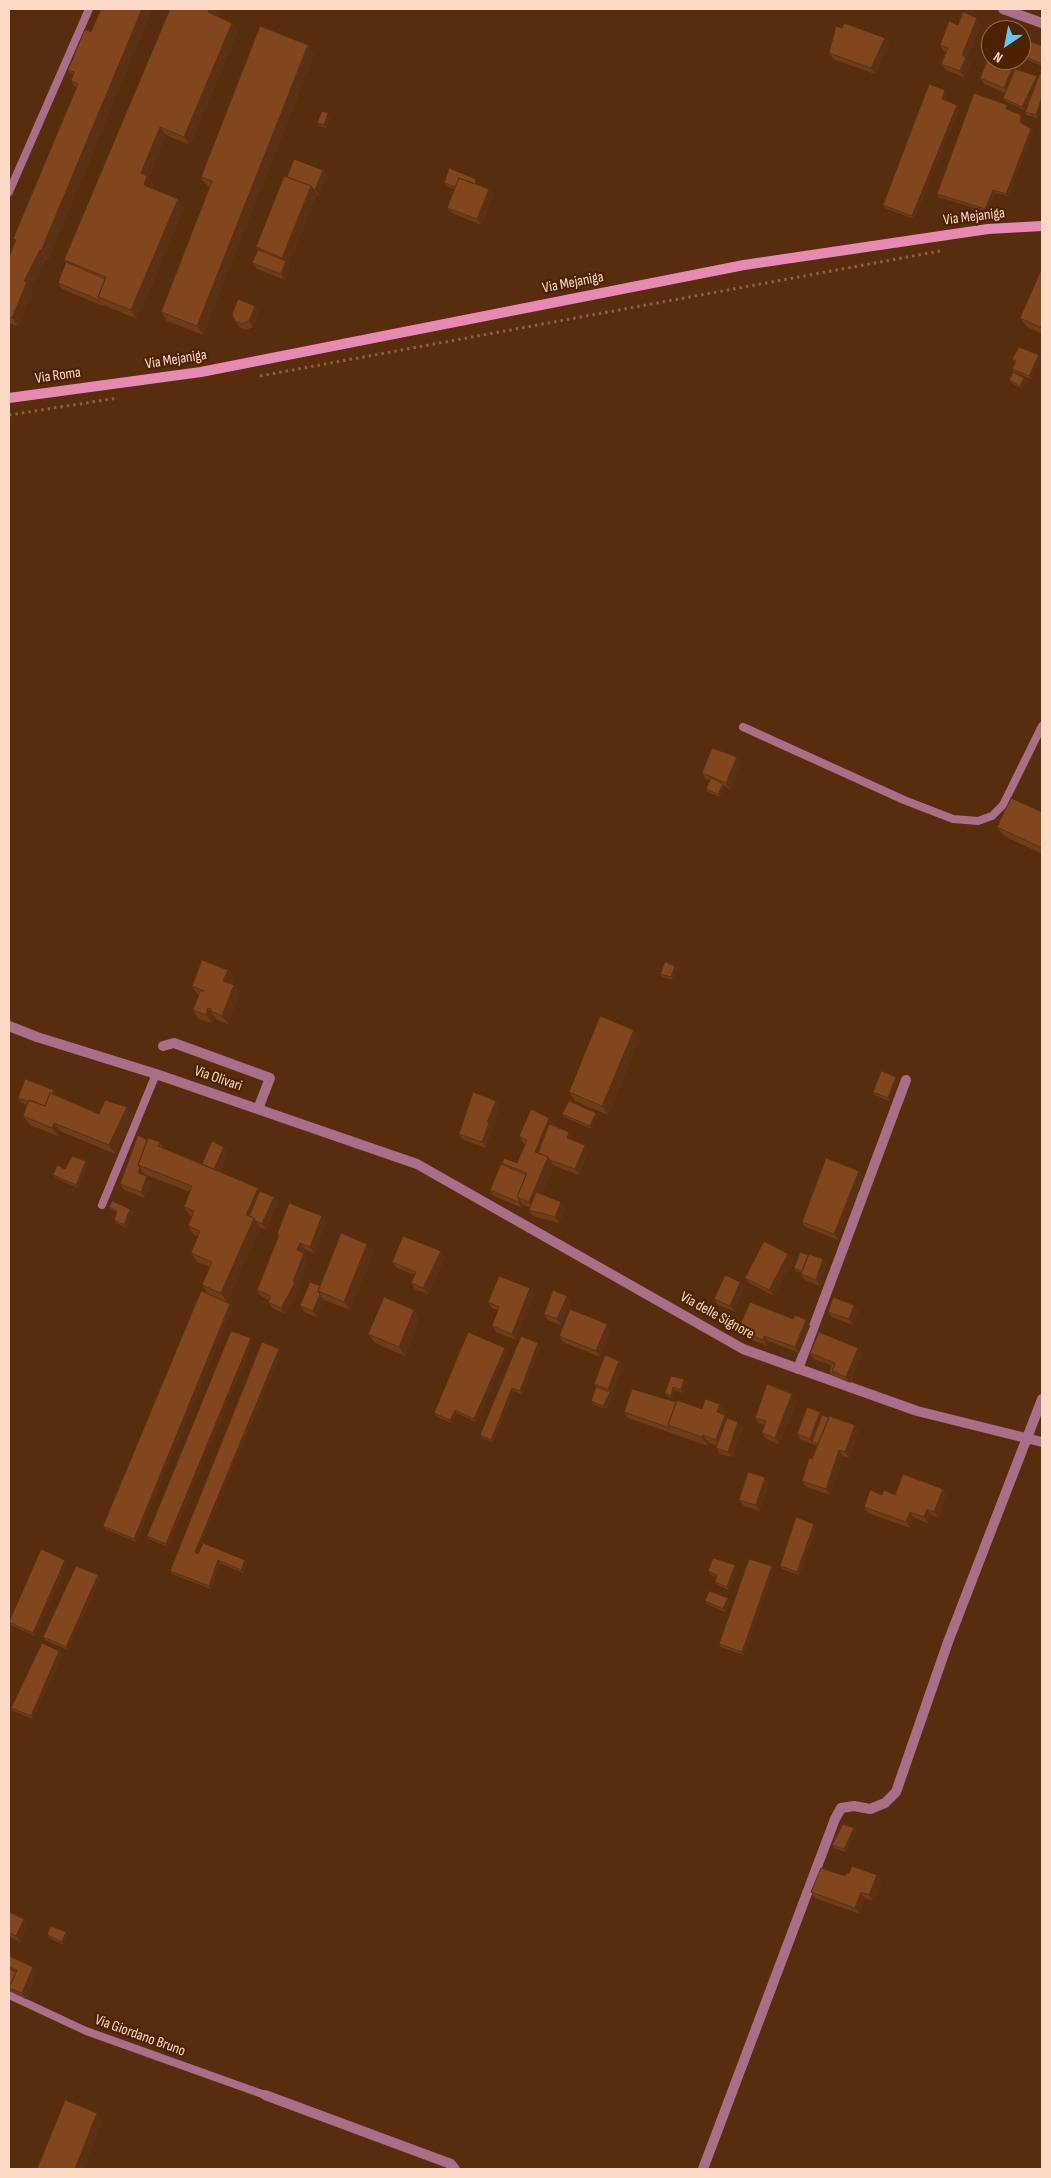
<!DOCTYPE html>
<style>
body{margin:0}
#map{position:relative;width:1051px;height:2178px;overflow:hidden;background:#582d0d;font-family:"Sofia Sans Condensed",sans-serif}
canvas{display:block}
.frame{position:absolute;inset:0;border:10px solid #fddac5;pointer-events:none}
.north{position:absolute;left:981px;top:20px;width:50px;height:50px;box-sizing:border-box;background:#4d2201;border:1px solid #936c4f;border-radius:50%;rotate:213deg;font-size:14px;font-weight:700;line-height:20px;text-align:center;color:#fddac5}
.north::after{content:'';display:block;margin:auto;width:18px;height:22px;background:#69c3f1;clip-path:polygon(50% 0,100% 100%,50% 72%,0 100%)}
</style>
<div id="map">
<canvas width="1051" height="2178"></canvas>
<div class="frame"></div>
<div class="north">N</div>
</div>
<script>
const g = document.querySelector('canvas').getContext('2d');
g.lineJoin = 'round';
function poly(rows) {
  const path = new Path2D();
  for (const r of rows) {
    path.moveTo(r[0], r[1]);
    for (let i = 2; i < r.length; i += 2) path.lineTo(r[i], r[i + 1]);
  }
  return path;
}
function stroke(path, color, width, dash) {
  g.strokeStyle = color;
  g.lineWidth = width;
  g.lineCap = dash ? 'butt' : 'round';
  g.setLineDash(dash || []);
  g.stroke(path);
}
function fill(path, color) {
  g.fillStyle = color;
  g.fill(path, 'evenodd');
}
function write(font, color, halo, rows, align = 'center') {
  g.font = font + ' "Sofia Sans Condensed",sans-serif';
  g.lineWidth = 4.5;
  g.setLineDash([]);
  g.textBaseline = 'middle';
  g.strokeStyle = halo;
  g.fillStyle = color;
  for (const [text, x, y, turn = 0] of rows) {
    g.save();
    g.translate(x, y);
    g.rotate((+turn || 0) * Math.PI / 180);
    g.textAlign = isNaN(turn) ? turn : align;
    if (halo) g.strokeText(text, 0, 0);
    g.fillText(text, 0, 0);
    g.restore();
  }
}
const path = poly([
 [260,376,940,251],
 [9,415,118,398]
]);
const service = poly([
 [9,192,89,9],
 [743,727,904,800,953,819,978,821,992,816,1003,805,1042,726],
 [102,1205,156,1074],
 [9,1995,86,2031,265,2095]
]);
const minor = poly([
 [1003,9,1042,23],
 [9,1026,37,1037,156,1074,417,1164,743,1349,917,1411,1042,1442],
 [163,1046,174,1043,270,1078,258,1109],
 [798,1369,906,1080],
 [265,2095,451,2164,455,2169],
 [703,2169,835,1819,841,1808,854,1806,870,1809,885,1803,896,1792,948,1642,1042,1399]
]);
const secondary = poly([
 [9,398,201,372,744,265,988,229,1042,226]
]);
const wall = poly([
 [101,9,152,9,48,260,46,259,31,288,33,291,18,326,9,323,9,257,15,241,13,239,76,88,71,81,73,76,68,70,91,32],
 [218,13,216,16,238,31,190,145,166,135,149,178,153,185,152,188,184,208,137,319,104,305,103,306,62,289,58,283,66,262,64,260],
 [981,23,967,59,970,63,964,77,946,70,941,64,946,52,944,51,940,45,958,25],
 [842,28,885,38,889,44,875,74,833,59,829,53],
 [1021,41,1042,46,1042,66,1021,57],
 [308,45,314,54,203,335,167,321,161,312,210,187,207,186,201,177],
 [1015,61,1020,67,1018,70,1037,76,1038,78,1038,118,1027,115,1025,112,1032,94,1024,110,1005,101,1003,98,1005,93,984,84,980,78],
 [948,93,945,101,959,108,914,219,885,208,883,205],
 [1009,108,1009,110,1021,115,1023,118,1022,124,1031,129,1033,132,1008,196,995,193,987,212,939,197,937,194],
 [330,116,326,128,319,126,317,123],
 [323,170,327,176,319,196,317,195,288,265,290,267,285,280,257,269,252,263,258,250,256,247,287,177],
 [478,182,477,185,489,189,493,195,481,225,452,213,447,208,455,189,446,186,444,183],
 [1042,268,1042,334,1027,327,1020,318],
 [259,312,253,327,246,330,239,327,235,321],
 [1039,355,1041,358,1031,379,1014,372,1012,369,1015,362,1012,359],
 [1024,378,1027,381,1022,389,1011,383,1009,380],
 [741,763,730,789,724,786,720,797,708,792,706,789,710,780,706,779,702,773],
 [1042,812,1042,854,1004,836,997,827],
 [675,966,677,968,673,980,662,977,660,974],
 [228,970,234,979,232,984,240,994,228,1024,217,1020,215,1017,212,1023,199,1019,193,1010,199,996,192,986],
 [634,1030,640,1038,608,1115,575,1101,569,1092],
 [896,1077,898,1080,890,1101,875,1095,873,1092],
 [58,1096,99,1114,133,1116,115,1154,60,1131,58,1136,30,1125,23,1116,27,1105,22,1103,18,1098],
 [496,1101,500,1107,492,1127,493,1129,486,1148,464,1140,459,1134],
 [596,1113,598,1116,592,1129,564,1117,562,1114],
 [549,1118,555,1126,573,1138,573,1140,589,1151,579,1175,554,1166,542,1194,565,1207,559,1223,533,1216,529,1210,530,1208,523,1205,522,1208,494,1196,490,1190,504,1166,502,1163,517,1163,525,1145,519,1136],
 [147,1140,160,1142,163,1148,202,1164,228,1152,220,1172,258,1188,260,1191,278,1203,266,1230,260,1227,227,1302,208,1294,202,1285,210,1267,197,1262,191,1253,198,1236,194,1235,188,1226,192,1217,190,1216,184,1207,190,1192,144,1174,144,1175,147,1176,151,1182,145,1198,124,1190,120,1184],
 [86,1161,88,1164,78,1188,56,1178,53,1175,65,1169],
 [863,1177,838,1240,806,1227,802,1222],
 [109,1207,130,1209,132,1212,127,1228,116,1223,114,1220,117,1212,111,1210],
 [326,1222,314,1253,304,1249,303,1253,308,1259,298,1287,299,1289,285,1314,272,1308,268,1302,269,1300,261,1296,257,1290,279,1236,277,1234],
 [441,1251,445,1257,428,1294,415,1289,411,1283,415,1275,397,1268,392,1262],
 [374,1252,350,1310,324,1300,317,1317,304,1312,300,1306,320,1286],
 [808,1255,823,1259,827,1265,820,1286,805,1280,801,1274,802,1273,796,1271,794,1268],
 [793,1260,774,1296,749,1283,745,1278],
 [740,1282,744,1288,734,1311,718,1305,714,1299],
 [534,1294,516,1340,496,1332,492,1326,498,1310,492,1308,488,1302],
 [567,1296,571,1302,561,1325,548,1320,544,1314],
 [230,1304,233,1307,136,1542,105,1529,103,1526],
 [414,1310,420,1318,405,1356,375,1343,368,1334],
 [858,1311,853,1325,832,1317,828,1312],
 [810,1326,799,1353,769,1341,767,1346,742,1336,738,1330],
 [611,1330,600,1357,563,1342,559,1336],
 [253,1341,168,1547,149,1539,147,1536],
 [540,1346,522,1394,514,1391,493,1442,482,1438,480,1435],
 [858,1348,862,1354,850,1383,831,1375,829,1372,832,1366,814,1359,810,1353],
 [507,1351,476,1422,457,1413,452,1423,436,1416,434,1413],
 [281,1352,197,1554,247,1563,243,1573,220,1563,211,1589,172,1574,170,1571],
 [623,1367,612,1395,606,1409,593,1404,591,1401,596,1387,594,1384],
 [671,1376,686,1382,683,1393,675,1390,673,1399,667,1396,665,1393],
 [797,1399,779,1444,766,1439,762,1433,764,1425,759,1423,755,1418],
 [676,1402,702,1409,726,1413,725,1415,727,1418,738,1422,743,1428,732,1457,720,1454,716,1448,717,1446,709,1443,708,1446,628,1418,624,1412],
 [820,1412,822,1415,859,1431,849,1458,843,1456,830,1495,806,1487,802,1481,817,1446,801,1440,797,1434],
 [769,1483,760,1511,744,1506,739,1500],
 [943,1489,947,1495,938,1518,931,1515,928,1523,914,1518,910,1528,868,1513,864,1507,882,1495,895,1495],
 [816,1527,799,1575,782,1569,780,1566],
 [67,1563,35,1636,11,1625,9,1622],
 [772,1566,774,1569,744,1655,721,1647,719,1644],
 [737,1568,729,1590,717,1585,715,1582,716,1577,710,1574,708,1571],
 [100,1578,68,1650,45,1640,43,1637],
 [705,1601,730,1601,725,1612,707,1604],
 [59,1651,62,1654,33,1719,13,1711,11,1708],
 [854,1828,856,1831,846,1852,834,1848,832,1845],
 [849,1873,877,1875,881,1881,873,1901,865,1898,860,1914,815,1898,811,1892,845,1876],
 [9,1912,28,1924,20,1942,9,1937],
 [47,1935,68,1935,64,1945,49,1938],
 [9,1956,33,1967,37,1973,26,1999,9,1991]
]);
const shadedWall = poly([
 [142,9,152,9,48,260,41,251],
 [209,9,215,9,218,13,214,21,208,12],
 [977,18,981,23,967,59,970,63,964,77,960,71,962,55],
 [232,23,238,31,190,145,184,137],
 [885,38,889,44,875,74,871,68],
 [308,45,314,54,203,335,197,326],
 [1015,61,1020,67,1008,94,1004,88],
 [1037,76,1039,79,1024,110,1022,107],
 [945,90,948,93,944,102,942,99],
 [1042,97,1042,106,1038,118,1036,115],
 [957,105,959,108,914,219,912,216],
 [328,113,330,116,326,128,324,125],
 [1021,115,1023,118,1022,125,1020,122],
 [160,127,166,135,149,178,153,185,150,194,144,185,141,173],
 [1031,129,1033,132,1008,196,1006,194],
 [323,170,327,176,319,196,315,190],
 [476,179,478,182,476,189,474,186],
 [311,186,317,195,288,265,290,267,285,280,281,274,285,263,282,258],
 [489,189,493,195,481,225,477,219],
 [993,190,995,193,987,212,985,209],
 [178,199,184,208,137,319,131,310],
 [40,250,46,259,31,288,33,291,18,326,12,318,24,281],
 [255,306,259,312,253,327,249,321],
 [1039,355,1041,358,1031,379,1029,376],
 [1024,378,1027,381,1022,389,1020,386],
 [737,757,741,763,730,789,726,783],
 [723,784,725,786,720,797,718,794],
 [675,966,677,968,673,980,671,977],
 [228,970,234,979,230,990,223,981],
 [234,985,240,994,228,1024,222,1016],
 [208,1008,215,1017,212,1023,206,1015],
 [634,1030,640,1038,608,1115,602,1106],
 [896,1077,898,1080,890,1101,888,1098],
 [54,1090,58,1096,47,1109],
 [496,1101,500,1107,492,1127,493,1129,486,1148,482,1142,487,1122],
 [127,1107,133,1116,115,1154,109,1145],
 [596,1113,598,1116,592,1129,590,1126],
 [549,1118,555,1127,543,1157,535,1152],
 [54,1123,60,1131,58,1136,52,1128],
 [569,1132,573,1138,571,1144,567,1138],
 [585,1145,589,1151,579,1175,575,1169],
 [224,1147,228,1152,218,1177,213,1171],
 [548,1157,554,1166,535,1211,529,1202],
 [86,1161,88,1164,78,1188,76,1185],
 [140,1168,144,1174,142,1179,138,1173],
 [859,1171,863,1177,838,1240,834,1234],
 [147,1176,151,1182,145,1198,141,1192],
 [258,1188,264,1197,254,1218,260,1227,227,1302,221,1293,246,1215],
 [274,1197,278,1203,266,1230,262,1224],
 [519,1199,523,1205,522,1208,518,1202],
 [561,1202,565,1207,559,1223,555,1217],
 [130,1209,132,1212,127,1228,124,1225],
 [322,1216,326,1222,314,1253,310,1247],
 [300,1243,304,1249,301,1256,297,1250],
 [367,1244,374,1252,350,1310,344,1302],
 [441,1251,445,1257,428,1294,423,1288],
 [304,1253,308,1259,298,1287,299,1289,285,1314,281,1308,293,1282],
 [788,1254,793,1260,774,1296,769,1290],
 [823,1259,827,1265,820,1286,816,1280],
 [740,1282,744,1288,734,1311,730,1306],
 [530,1288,534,1294,516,1340,512,1334],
 [320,1294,324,1300,317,1317,313,1311],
 [567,1296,571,1302,561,1325,557,1319],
 [230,1304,233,1307,136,1542,134,1539],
 [854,1305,858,1311,853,1325,849,1319],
 [414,1310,420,1318,405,1356,399,1347],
 [806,1320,810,1326,799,1353,795,1347],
 [607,1324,611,1330,600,1357,596,1351],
 [764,1336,769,1341,767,1346,763,1340],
 [251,1338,253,1341,168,1547,166,1544],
 [538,1343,540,1346,522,1394,520,1391],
 [505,1348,507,1351,476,1422,474,1419],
 [858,1348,862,1354,850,1383,846,1377],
 [279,1349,281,1352,197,1555,195,1552],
 [619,1361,623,1367,612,1395,606,1409,603,1406,610,1392,608,1389],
 [684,1379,686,1382,683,1393,681,1390],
 [673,1387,675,1390,673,1399,671,1396],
 [512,1388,514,1391,493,1442,491,1440],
 [792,1394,797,1399,779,1444,775,1438],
 [720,1404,726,1413,725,1415,731,1424,722,1448,716,1440,717,1412],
 [455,1410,457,1413,452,1423,450,1420],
 [820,1412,824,1418,812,1442,814,1445,810,1439],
 [738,1422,743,1428,732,1457,728,1452],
 [855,1425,859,1431,849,1458,845,1452],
 [703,1435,709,1443,708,1446,702,1437],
 [839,1450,843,1456,830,1495,826,1489],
 [765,1477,769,1483,760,1511,756,1505],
 [943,1489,947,1495,938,1518,934,1512],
 [927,1509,931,1515,928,1523,924,1517],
 [910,1512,914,1518,910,1528,906,1522],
 [814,1524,816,1527,799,1575,797,1572],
 [65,1560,67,1563,35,1636,33,1633],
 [218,1560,220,1563,211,1589,209,1586],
 [245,1560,247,1563,243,1573,241,1570],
 [735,1565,737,1568,729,1590,727,1587],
 [772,1566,774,1569,744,1655,742,1652],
 [98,1575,100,1578,68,1650,66,1647],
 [728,1598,730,1601,725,1612,723,1609],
 [59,1651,62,1654,33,1719,31,1716],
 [854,1828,856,1831,846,1852,844,1849],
 [877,1875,881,1881,873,1901,869,1895],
 [861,1892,865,1898,860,1914,855,1908],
 [24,1919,28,1924,20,1942,16,1936],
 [66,1932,68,1935,64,1945,62,1942],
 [33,1967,37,1973,26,1999,22,1993],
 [97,2113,103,2121,84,2169,75,2169]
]);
const building = poly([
 [101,9,142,9,41,251,40,250,24,281,27,282,12,318,9,316,9,257,16,240,13,239,78,84,71,81,74,72,68,70,85,29,91,32,101,9],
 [170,9,209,9,208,12,232,23,184,137,160,127,141,173,147,176,144,185,178,199,131,310,98,297,106,277,64,260,170,9],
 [963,12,977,18,962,55,966,57,960,71,941,64,948,48,940,45,949,21,958,25,963,12],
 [844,23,885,38,871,68,829,53,836,26,842,28,844,23],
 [260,26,308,45,197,326,161,312,212,181,201,177,260,26],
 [1022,38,1042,46,1042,64,1021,55,1021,41,1022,38],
 [991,51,991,60,1014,60,1015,61,1004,88,980,78,991,51],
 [1042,68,1042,97,1036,115,1025,112,1042,68],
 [1015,69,1037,76,1022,107,1003,98,1015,69],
 [929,84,945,90,942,99,957,105,912,216,883,205,929,84],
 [974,93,1007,105,1006,109,1021,115,1020,122,1031,129,1006,194,993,190,985,209,937,194,974,93],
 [322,111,328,113,324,125,317,123,322,111],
 [294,159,323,170,315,190,313,189,311,186,287,177,294,159],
 [449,168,476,179,475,184,459,178,455,187,444,183,449,168],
 [284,176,311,186,282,258,256,247,284,176],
 [459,178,489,189,477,219,447,208,459,178],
 [258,250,286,261,281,274,252,263,258,250],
 [66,262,105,279,98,297,100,299,99,300,58,283,66,262],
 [1042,268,1042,328,1020,318,1042,268],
 [238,299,255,306,249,321,242,324,235,321,232,314,238,299],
 [1019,347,1039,355,1029,376,1012,369,1016,361,1012,359,1019,347],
 [1013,372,1024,378,1020,386,1009,380,1013,372],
 [712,748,737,757,726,783,702,773,712,748],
 [711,778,723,784,718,794,706,789,711,778],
 [1011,798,1042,812,1042,848,997,827,1011,798],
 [202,960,228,970,223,981,234,985,222,1016,211,1011,212,1009,208,1008,206,1015,193,1010,200,991,204,991,192,986,202,960],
 [665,962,675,966,671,977,660,974,665,962],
 [600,1016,634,1030,602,1106,569,1092,600,1016],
 [881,1071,896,1077,888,1098,873,1092,881,1071],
 [25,1079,54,1090,52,1094,50,1093,45,1106,29,1100,29,1102,18,1098,25,1079],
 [473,1092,496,1101,487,1122,489,1123,482,1142,459,1134,473,1092],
 [50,1093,99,1114,105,1100,127,1107,109,1145,54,1123,52,1128,23,1116,29,1100,45,1106,50,1093],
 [569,1101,596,1113,590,1126,562,1114,569,1101],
 [531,1109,549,1118,535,1152,548,1157,529,1202,517,1197,527,1173,502,1163,504,1158,517,1163,527,1140,519,1136,531,1109],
 [549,1124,569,1132,567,1138,585,1145,575,1169,550,1160,548,1157,538,1153,549,1124],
 [138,1135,147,1140,138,1165,140,1168,138,1173,147,1176,141,1192,120,1184,138,1135],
 [148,1138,160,1142,158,1146,258,1188,246,1215,254,1218,221,1293,202,1285,212,1262,191,1253,200,1231,188,1226,194,1211,184,1207,192,1186,138,1165,148,1138],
 [212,1141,224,1147,214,1169,202,1164,212,1141],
 [72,1156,86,1161,76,1185,53,1175,57,1165,65,1169,72,1156],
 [826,1158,859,1171,834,1234,802,1222,826,1158],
 [501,1164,526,1175,517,1197,519,1199,518,1202,490,1190,501,1164],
 [260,1191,274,1197,262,1224,256,1221,254,1218,249,1216,260,1191],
 [536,1192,561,1202,555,1217,529,1210,536,1192],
 [112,1201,130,1209,124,1225,114,1220,117,1211,109,1207,112,1201],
 [289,1203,322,1216,310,1247,300,1243,297,1250,304,1253,293,1282,295,1283,281,1308,268,1302,271,1296,257,1290,279,1235,277,1234,289,1203],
 [341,1233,367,1244,344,1302,318,1291,341,1233],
 [403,1236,441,1251,423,1288,411,1283,416,1272,392,1262,403,1236],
 [764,1241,788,1254,769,1290,745,1278,764,1241],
 [800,1252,808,1255,802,1271,794,1268,800,1252],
 [809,1254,823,1259,816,1280,801,1274,809,1254],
 [725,1275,740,1282,730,1306,714,1299,725,1275],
 [499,1276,530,1288,512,1334,492,1326,499,1307,488,1302,499,1276],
 [310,1282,320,1286,318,1291,320,1294,313,1311,300,1306,310,1282],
 [553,1290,567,1296,557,1319,544,1314,553,1290],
 [201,1291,230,1304,134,1539,103,1526,201,1291],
 [384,1297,414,1310,399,1347,368,1334,384,1297],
 [833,1297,854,1305,849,1319,828,1312,833,1297],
 [750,1302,793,1319,795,1315,806,1320,795,1347,764,1336,763,1340,738,1330,750,1302],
 [570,1309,607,1324,596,1351,559,1336,570,1309],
 [231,1331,251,1338,166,1544,147,1536,231,1331],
 [468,1332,505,1348,474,1419,455,1410,450,1420,434,1413,468,1332],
 [819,1332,858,1348,846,1377,832,1371,835,1363,810,1353,819,1332],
 [521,1336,538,1343,520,1391,512,1388,491,1440,480,1435,521,1336],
 [262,1342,279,1349,195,1552,198,1554,203,1543,245,1560,241,1570,218,1560,209,1586,170,1571,262,1342],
 [605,1355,619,1361,608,1389,594,1384,605,1355],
 [832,1364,834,1365,832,1371,834,1374,829,1372,832,1364],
 [671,1376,684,1379,681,1390,673,1387,671,1396,665,1393,671,1376],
 [767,1384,792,1394,775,1438,762,1433,766,1421,755,1418,767,1384],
 [596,1387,610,1392,603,1406,591,1401,596,1387],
 [632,1389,676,1402,668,1425,670,1428,624,1412,632,1389],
 [705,1399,720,1404,717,1412,725,1415,716,1440,703,1435,702,1437,668,1425,677,1400,702,1409,705,1399],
 [807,1407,820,1412,810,1439,797,1434,807,1407],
 [822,1415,829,1418,818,1444,812,1442,822,1415],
 [829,1416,855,1425,845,1452,839,1450,826,1489,802,1481,809,1458,812,1459,829,1416],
 [727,1418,738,1422,728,1452,716,1448,727,1418],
 [748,1472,765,1477,756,1505,739,1500,748,1472],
 [903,1474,943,1489,934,1512,927,1509,924,1517,910,1512,906,1522,864,1507,870,1490,882,1495,884,1490,895,1495,903,1474],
 [796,1517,814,1524,797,1572,780,1566,796,1517],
 [41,1549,65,1560,33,1633,9,1622,41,1549],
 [713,1558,735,1565,727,1587,715,1582,717,1575,708,1571,713,1558],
 [749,1559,772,1566,742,1652,719,1644,749,1559],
 [76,1566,98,1575,66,1647,43,1637,76,1566],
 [709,1591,728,1598,723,1609,705,1601,709,1591],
 [42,1643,59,1651,31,1716,11,1708,42,1643],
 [843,1824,854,1828,844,1849,832,1845,843,1824],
 [852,1866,877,1875,869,1895,861,1892,855,1908,811,1892,821,1868,845,1876,847,1873,849,1873,852,1866],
 [9,1912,24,1919,16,1936,9,1933,9,1912],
 [51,1926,66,1932,62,1942,47,1935,51,1926],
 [9,1956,33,1967,22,1993,9,1988,17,1970,9,1967,9,1956],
 [9,1969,16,1972,9,1988,11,1990,9,1989,9,1969],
 [65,2100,97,2113,75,2169,37,2169,65,2100]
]);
const streetNames = [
 ["Via Mejaniga",974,217,-7],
 ["Via Mejaniga",573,283,-11],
 ["Via Mejaniga",176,360,-9],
 ["Via Roma",58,376,-8],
 ["Via Olivari",218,1079,19],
 ["Via delle Signore",717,1316,29],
 ["Via Giordano Bruno",140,2036,20]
];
stroke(path, '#8a6145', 3, [2.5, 4]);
stroke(service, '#a96e88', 8);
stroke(minor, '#a96e88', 10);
stroke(secondary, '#e68ab3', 10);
fill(wall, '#6f3c1a');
fill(shadedWall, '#5a3115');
fill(building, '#81461e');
stroke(building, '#5a3115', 1);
write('15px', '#fddac5', '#4d2201', streetNames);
</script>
